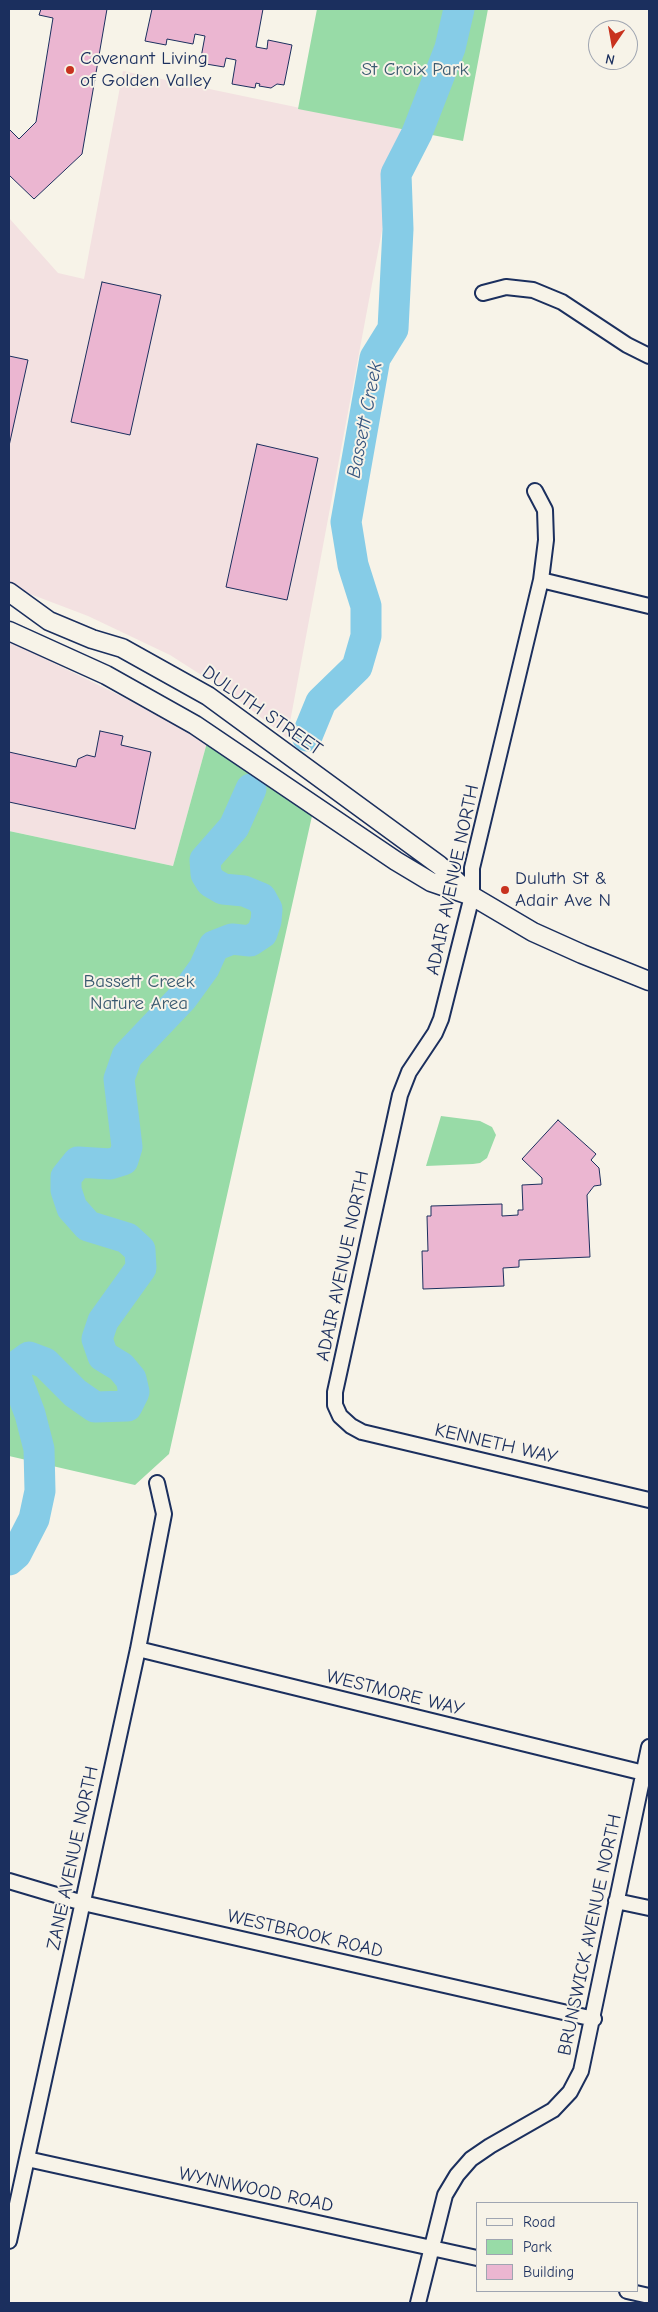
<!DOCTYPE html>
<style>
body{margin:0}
#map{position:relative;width:658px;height:2312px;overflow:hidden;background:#f7f3e8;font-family:"Comic Neue",sans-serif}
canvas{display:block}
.frame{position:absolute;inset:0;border:10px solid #1b2f5e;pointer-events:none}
.legend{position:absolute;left:476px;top:2202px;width:162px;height:90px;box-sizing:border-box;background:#f7f3e8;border:1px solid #9fa5b1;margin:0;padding:6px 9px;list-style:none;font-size:15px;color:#1b2f5e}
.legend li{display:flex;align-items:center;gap:10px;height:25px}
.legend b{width:25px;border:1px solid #9fa5b1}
.north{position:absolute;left:588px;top:20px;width:50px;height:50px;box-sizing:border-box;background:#f7f3e8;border:1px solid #9fa5b1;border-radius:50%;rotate:192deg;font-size:14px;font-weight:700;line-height:20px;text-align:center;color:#1b2f5e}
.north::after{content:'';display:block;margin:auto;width:18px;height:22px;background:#c8321e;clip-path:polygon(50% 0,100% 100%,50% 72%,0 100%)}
</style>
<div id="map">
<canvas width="658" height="2312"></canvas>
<div class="frame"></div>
<ul class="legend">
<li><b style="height:6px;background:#f7f3e8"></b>Road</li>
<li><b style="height:14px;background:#98dba7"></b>Park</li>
<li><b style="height:14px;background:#ebb6d1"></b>Building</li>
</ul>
<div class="north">N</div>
</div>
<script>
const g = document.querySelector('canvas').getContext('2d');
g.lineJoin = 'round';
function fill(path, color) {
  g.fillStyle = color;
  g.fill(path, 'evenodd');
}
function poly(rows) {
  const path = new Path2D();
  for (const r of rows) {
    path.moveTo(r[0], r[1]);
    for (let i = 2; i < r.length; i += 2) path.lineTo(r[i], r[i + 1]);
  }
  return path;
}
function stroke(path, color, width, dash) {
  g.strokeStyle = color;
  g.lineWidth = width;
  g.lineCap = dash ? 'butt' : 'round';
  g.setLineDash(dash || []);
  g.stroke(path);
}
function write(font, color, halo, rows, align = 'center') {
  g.font = font + ' "Comic Neue",sans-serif';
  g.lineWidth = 4;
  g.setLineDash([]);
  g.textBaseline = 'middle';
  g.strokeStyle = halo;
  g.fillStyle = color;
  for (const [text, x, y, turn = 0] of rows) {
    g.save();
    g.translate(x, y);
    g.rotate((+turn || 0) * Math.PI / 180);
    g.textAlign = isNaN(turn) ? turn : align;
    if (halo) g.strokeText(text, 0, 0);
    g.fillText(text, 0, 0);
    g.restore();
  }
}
const built = poly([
 [123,71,401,129,287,738,231,694,170,655,88,616,9,586,9,218,58,273,84,279],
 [9,641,208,739,173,866,9,831]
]);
const green = poly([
 [317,9,488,9,463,141,298,109],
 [208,739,312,816,169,1454,135,1485,9,1456,9,831,173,866],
 [441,1116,480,1121,492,1127,496,1135,487,1158,480,1163,473,1164,426,1166]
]);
const river = poly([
 [307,736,321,702,357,667,366,636,366,606,353,565,346,522,375,358,393,329,398,229,396,174,417,133,450,48,459,9],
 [9,1560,16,1554,34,1519,40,1491,39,1449,30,1414,16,1377,18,1365,29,1357,45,1363,75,1393,95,1407,127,1406,134,1392,131,1379,121,1367,103,1356,97,1339,103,1321,141,1268,140,1250,127,1238,88,1226,72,1208,66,1190,66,1177,78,1162,110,1164,123,1160,127,1147,119,1079,127,1056,183,997,204,968,214,946,232,939,250,941,262,933,266,921,267,909,261,898,244,891,223,889,211,882,206,874,205,860,234,827,251,789]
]);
const building = poly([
 [41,9,107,9,82,154,34,199,9,175,9,129,19,139,36,122,53,18,39,15,41,9],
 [152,9,263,9,256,47,267,49,268,40,292,45,284,85,277,84,271,88,259,86,260,84,256,83,255,88,232,84,236,60,226,58,224,67,200,63,205,36,195,34,193,44,167,39,166,45,145,41,152,9],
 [102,282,161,295,130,435,71,422,102,282],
 [9,356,28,360,9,446,9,356],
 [257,444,318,458,287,600,226,587,257,444],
 [100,731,123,736,121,745,151,752,135,829,9,802,9,752,76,767,78,759,87,755,95,757,100,731],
 [558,1120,596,1154,591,1160,599,1168,601,1185,594,1186,587,1195,590,1257,519,1260,519,1267,503,1268,504,1286,423,1289,422,1251,428,1251,427,1216,431,1216,431,1206,502,1204,502,1216,518,1215,518,1210,523,1210,522,1185,542,1184,542,1178,522,1159,558,1120]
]);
const minor = poly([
 [483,293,506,287,533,290,562,302,627,345,649,356],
 [535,491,545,510,546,540,541,580,472,868,472,896,441,1019,435,1033,409,1072,400,1095,335,1392,335,1405,340,1416,351,1426,362,1432,649,1500],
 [541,580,649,606],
 [138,1649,644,1773],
 [9,1881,83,1903,594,2019],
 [616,1901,649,1908],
 [27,2159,477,2258],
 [9,2241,138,1649,164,1514,157,1483],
 [627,2291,649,2296],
 [418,2303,445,2195,457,2175,471,2159,490,2146,553,2110,570,2092,581,2071,649,1747]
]);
const tertiary = poly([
 [9,592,49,621,92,639,122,648,208,696,439,865,467,891],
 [9,631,106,675,195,725,396,861,431,882,472,896,533,932,582,954,649,981]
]);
const markers = [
 [70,70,5,"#c8321e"],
 [505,890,5,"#c8321e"]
];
const poiNames = [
 ["Covenant Living",80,59],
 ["of Golden Valley",80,81],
 ["Duluth St &",515,879],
 ["Adair Ave N",515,901]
];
const parkNames = [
 ["St Croix Park",415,70],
 ["Bassett Creek",139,982],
 ["Nature Area",139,1004]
];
const streetNames = [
 ["DULUTH STREET",262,711,35],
 ["ADAIR AVENUE NORTH",453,880,-78],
 ["ADAIR AVENUE NORTH",343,1266,-78],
 ["KENNETH WAY",496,1444,13],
 ["WESTMORE WAY",395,1693,14],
 ["ZANE AVENUE NORTH",73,1858,-78],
 ["WESTBROOK ROAD",305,1934,13],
 ["BRUNSWICK AVENUE NORTH",590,1935,-78],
 ["WYNNWOOD ROAD",256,2190,12]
];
const waterNames = [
 ["Bassett Creek",365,420,-79]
];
fill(built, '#f3e1e1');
fill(green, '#98dba7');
stroke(river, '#86cce7', 31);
fill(building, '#ebb6d1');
stroke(building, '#1b2f5e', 1);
stroke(minor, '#1b2f5e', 18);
stroke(tertiary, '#1b2f5e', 21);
stroke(minor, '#f7f3e8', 14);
stroke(tertiary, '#f7f3e8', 18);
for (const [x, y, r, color] of markers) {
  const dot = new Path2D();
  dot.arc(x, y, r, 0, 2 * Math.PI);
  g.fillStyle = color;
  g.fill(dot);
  stroke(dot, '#f7f3e8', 2);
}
write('19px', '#1b2f5e', '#f7f3e8', poiNames, 'left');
write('19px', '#3a5a70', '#f7f3e8', parkNames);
write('19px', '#1b2f5e', '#f7f3e8', streetNames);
write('italic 20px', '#365680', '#f7f3e8', waterNames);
</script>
